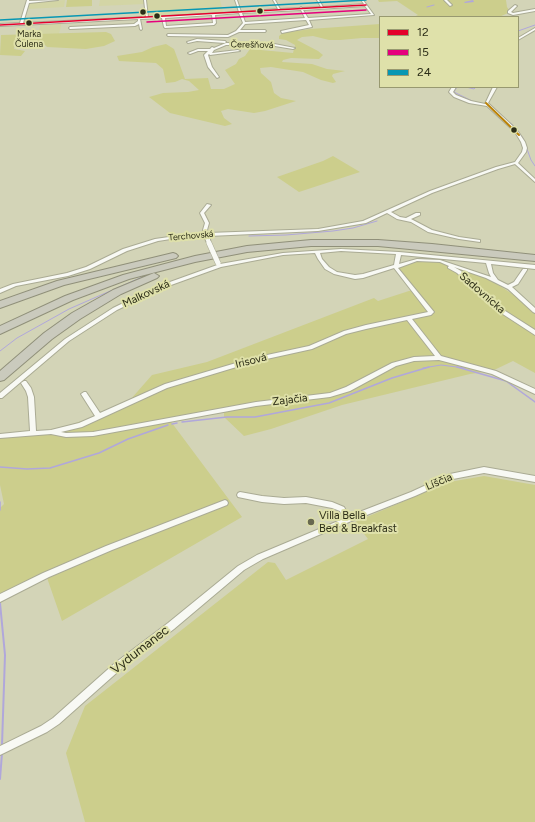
<!DOCTYPE html>
<meta charset="utf-8">
<style>
body{margin:0}
#map{position:relative;width:535px;height:822px;overflow:hidden;background:#d3d4b7;font-family:Figtree,sans-serif}
canvas{display:block}
.legend{position:absolute;left:379px;top:16px;width:140px;height:72px;box-sizing:border-box;background:#dfe1aa;border:1px solid #989970;margin:0;padding:5px 7px;list-style:none;font-size:12px;color:#2d2e18}
.legend li{display:flex;align-items:center;gap:8px;height:20px}
.legend b{width:20px;border:1px solid #989970}
</style>
<div id="map">
<canvas width="535" height="822"></canvas>
<ul class="legend">
<li><b style="height:5px;background:#e4002b"></b>12</li>
<li><b style="height:5px;background:#e5007d"></b>15</li>
<li><b style="height:5px;background:#0797b3"></b>24</li>
</ul>
</div>
<script>
const g = document.querySelector('canvas').getContext('2d');
g.lineJoin = 'round';
function fill(path, color) {
  g.fillStyle = color;
  g.fill(path, 'evenodd');
}
function poly(rows) {
  const path = new Path2D();
  for (const r of rows) {
    path.moveTo(r[0], r[1]);
    for (let i = 2; i < r.length; i += 2) path.lineTo(r[i], r[i + 1]);
  }
  return path;
}
function stroke(path, color, width, dash) {
  g.strokeStyle = color;
  g.lineWidth = width;
  g.lineCap = dash ? 'butt' : 'round';
  g.setLineDash(dash || []);
  g.stroke(path);
}
function write(font, color, halo, rows, align = 'center') {
  g.font = font + ' Figtree,sans-serif';
  g.lineWidth = 4;
  g.setLineDash([]);
  g.textBaseline = 'middle';
  g.strokeStyle = halo;
  g.fillStyle = color;
  for (const [text, x, y, turn = 0] of rows) {
    g.save();
    g.translate(x, y);
    g.rotate((+turn || 0) * Math.PI / 180);
    g.textAlign = isNaN(turn) ? turn : align;
    if (halo) g.strokeText(text, 0, 0);
    g.fillText(text, 0, 0);
    g.restore();
  }
}
const built = poly([
 [65,0,64,7,28,9,30,2],
 [100,0,145,0,145,4,99,6],
 [146,0,220,0,223,12,148,16],
 [62,21,59,34,38,34,41,23]
]);
const green = poly([
 [67,0,92,0,92,6,66,7],
 [378,0,506,0,507,7,509,10,508,13,499,17,413,17,418,15,397,1,379,2],
 [380,24,380,38,362,38,340,40,329,40,313,36,302,37,297,40,318,51,323,55,319,59,291,58,283,60,282,62,312,64,327,69,345,71,333,74,332,76,336,82,333,83,321,80,303,72,271,67,260,68,261,73,271,82,274,93,281,98,296,101,265,111,254,113,228,109,221,111,224,118,232,124,225,126,170,113,149,97,163,93,188,92,199,90,189,81,182,79,175,82,166,83,163,69,156,63,119,61,117,56,142,52,153,47,166,44,174,49,185,79,208,78,211,89,224,89,235,84,225,70,236,64,239,59,245,56,250,49,293,53,295,45,286,40,279,39,279,36,283,33,310,29],
 [106,32,111,34,115,41,104,46,86,49,47,47,42,42,33,41,15,44,14,49,25,51,21,56,0,55,1,35],
 [333,156,360,172,299,192,277,177,323,161],
 [428,260,436,261,486,277,517,297,535,312,535,373,513,361,492,371,470,374,342,405,271,429,244,436,224,417,224,410,169,419,242,517,62,621,45,572,0,598,0,508,4,504,0,485,0,438,34,434,63,427,123,408,152,375,207,362,374,298,378,301,412,290,398,272,394,269,411,262],
 [484,476,535,485,535,822,85,822,66,753,85,706,268,562,275,563,286,580,368,539,355,522,449,482]
]);
const streamFar2 = poly([
 [427,7,434,5],
 [518,31,535,25],
 [457,87,454,92,472,101],
 [466,87,474,89,476,87],
 [504,118,514,126,523,138,531,160,535,166],
 [249,236,286,235,333,231,353,228,377,221],
 [0,351,17,338,69,309,149,274],
 [423,368,441,365,465,368]
]);
const streamFar1 = poly([
 [457,367,506,381,535,402],
 [182,422,227,417,255,417,329,403,392,378,429,367],
 [172,424,177,423],
 [0,467,27,469,50,468,99,453,128,439,168,425],
 [0,502,0,510]
]);
const stream = poly([
 [0,603,5,655,2,745],
 [0,779,2,753]
]);
const canal = poly([
 [473,0,474,2,465,3,464,2,473,0]
]);
const street = poly([
 [27,0,29,0,29,1,58,0,29,3,23,23,146,17,144,0,146,0,148,17,239,12,235,0,237,0,241,12,278,9,273,0,275,0,280,9,300,8,301,7,302,8,321,7,317,0,319,0,323,7,364,4,361,0,363,0,374,15,309,20,312,27,282,33,281,31,309,25,306,20,245,24,240,30,265,30,266,31,265,32,239,32,228,37,168,36,167,35,168,34,228,35,236,31,243,23,239,13,215,15,216,23,214,25,165,28,164,27,162,18,140,19,142,29,141,30,140,29,139,24,135,26,70,29,69,28,70,27,134,24,138,21,138,19,0,26,0,24,20,23,27,0],
 [365,6,371,14,308,18,303,10,365,6],
 [301,10,305,18,245,22,242,13,301,10],
 [212,15,213,23,166,26,165,18,212,15],
 [444,0,447,0,452,5,450,6,444,0],
 [515,5,517,6,511,12,513,13,535,9,535,11,513,15,508,13,508,11,515,5],
 [535,28,535,30,518,40,518,38,535,28],
 [197,39,225,41,226,42,225,43,197,41,188,43,187,42,197,39],
 [226,43,269,43,295,48,293,49,269,45,226,45,214,50,212,53,238,50,240,51,210,55,209,54,208,55,212,67,219,77,217,78,208,67,204,55,208,51,198,51,190,54,188,53,198,49,210,49,212,47,214,48,226,43],
 [452,87,456,87,453,92,456,95,471,101,485,104,493,87,497,87,488,103,517,130,525,142,527,148,526,152,518,163,535,179,535,182,515,164,498,169,432,193,391,212,400,217,406,218,416,213,420,213,420,215,411,219,432,230,459,237,480,240,480,242,459,239,428,232,411,222,397,219,387,213,366,223,318,231,209,236,211,243,209,244,207,243,204,236,190,236,158,241,127,251,90,269,68,276,16,286,0,293,0,289,13,284,67,273,86,267,123,249,155,239,190,234,204,233,203,230,205,223,200,213,207,204,211,205,204,213,209,223,207,230,208,233,318,229,363,221,430,191,496,167,515,162,522,152,523,148,521,142,515,132,487,106,469,103,454,97,449,92,452,87],
 [341,249,399,252,535,265,535,269,491,264,493,273,498,280,508,285,514,282,523,269,527,269,527,270,518,284,512,287,535,308,535,313,533,312,508,289,486,278,454,267,461,271,499,307,535,330,535,335,495,309,457,273,448,268,448,267,449,266,440,262,417,261,398,268,434,312,431,315,412,319,441,356,496,371,535,389,535,394,492,374,439,360,414,361,396,366,350,391,330,397,256,406,93,436,66,437,51,434,0,438,0,434,30,431,28,397,26,391,21,383,24,381,26,381,31,388,34,397,36,431,51,430,79,423,95,416,81,394,84,392,86,392,100,413,165,384,253,358,309,346,344,331,366,325,428,312,394,268,363,278,355,279,334,274,325,269,318,259,315,253,283,255,221,267,160,289,117,310,69,341,2,398,0,398,0,393,65,339,113,308,156,287,220,264,283,253,341,249],
 [341,251,396,254,394,265,363,274,355,275,337,272,329,267,322,259,320,253,341,251],
 [401,255,486,263,489,273,491,277,440,260,417,259,399,264,401,255],
 [407,320,435,356,414,357,392,363,346,387,330,393,256,402,93,432,66,433,61,432,82,427,167,388,253,362,312,349,346,334,366,329,407,320],
 [484,467,535,476,535,482,484,473,453,479,415,496,349,522,263,559,244,570,174,629,121,669,59,724,47,732,0,755,0,746,41,726,53,718,115,663,168,623,238,566,257,555,343,519,340,511,332,508,306,503,284,504,262,502,238,497,237,495,238,493,240,492,262,496,284,498,306,497,332,502,344,507,349,516,411,492,450,474,484,467],
 [225,500,227,501,228,503,227,505,112,550,49,577,0,602,0,594,43,573,106,546,225,500]
]);
const highway = poly([
 [311,240,378,240,432,244,535,255,535,261,378,246,311,246,247,252,195,262,129,279,73,300,0,334,0,326,65,296,123,275,195,256,247,246,311,240],
 [173,253,176,254,178,256,176,258,64,285,0,308,0,301,57,281,173,253],
 [154,273,159,276,157,278,121,294,80,319,52,339,4,380,0,381,0,371,44,333,72,313,113,290,154,273]
]);
const streetBridge = poly([
 [209,243,218,263]
]);
const bus1 = poly([
 [0,25,366,5]
]);
const bus2 = poly([
 [147,22,366,10]
]);
const bus3 = poly([
 [0,20,366,0]
]);
const bus4 = poly([
 [486,103,519,135]
]);
const markers = [
 [260,11,3.5,"#2d2e18"],
 [143,12,3.5,"#2d2e18"],
 [157,16,3.5,"#2d2e18"],
 [29,23,3.5,"#2d2e18"],
 [514,130,3.5,"#2d2e18"],
 [311,522,4,"#676850"]
];
const farBusnames = [
 ["Marka",29,34],
 ["Čulena",29,44]
];
const farStreetnames = [
 ["Čerešňová",252,45,1],
 ["Terchovská",191,236,-5]
];
const streetNames = [
 ["Sadovnícka",482,293,41],
 ["Malkovská",146,294,-25],
 ["Irisová",251,361,-14],
 ["Zajačia",290,400,-7],
 ["Líščia",439,482,-23]
];
const poiNames = [
 ["Villa Bella",319,516],
 ["Bed & Breakfast",319,529]
];
const nearStreetnames = [
 ["Vydumanec",140,650,-38]
];
fill(built, '#d3d5a5');
fill(green, '#ccce8c');
stroke(streamFar2, '#b0a7db', 1);
stroke(streamFar1, '#b0a7db', 1.5);
stroke(stream, '#b0a7db', 2);
fill(canal, '#b0a7db');
stroke(street, '#aaab94', 2);
stroke(highway, '#90907a', 2);
fill(street, '#f8f9f4');
fill(highway, '#cacabd');
stroke(streetBridge, '#aaab94', 6, []);
stroke(streetBridge, '#f8f9f4', 5);
stroke(bus1, '#e4002b', 1.5);
stroke(bus2, '#e5007d', 1.5);
stroke(bus3, '#0797b3', 1.5);
stroke(bus4, '#ba8207', 2);
for (const [x, y, r, color] of markers) {
  const dot = new Path2D();
  dot.arc(x, y, r, 0, 2 * Math.PI);
  g.fillStyle = color;
  g.fill(dot);
  stroke(dot, '#dfe1aa', 1.5);
}
write('9px', '#2d2e18', '#dfe1aa', farBusnames);
write('9px', '#2d2e18', '#dfe1aa', farStreetnames);
write('11px', '#2d2e18', '#dfe1aa', streetNames);
write('11px', '#2d2e18', '#dfe1aa', poiNames, 'left');
write('13px', '#2d2e18', '#dfe1aa', nearStreetnames);
</script>
